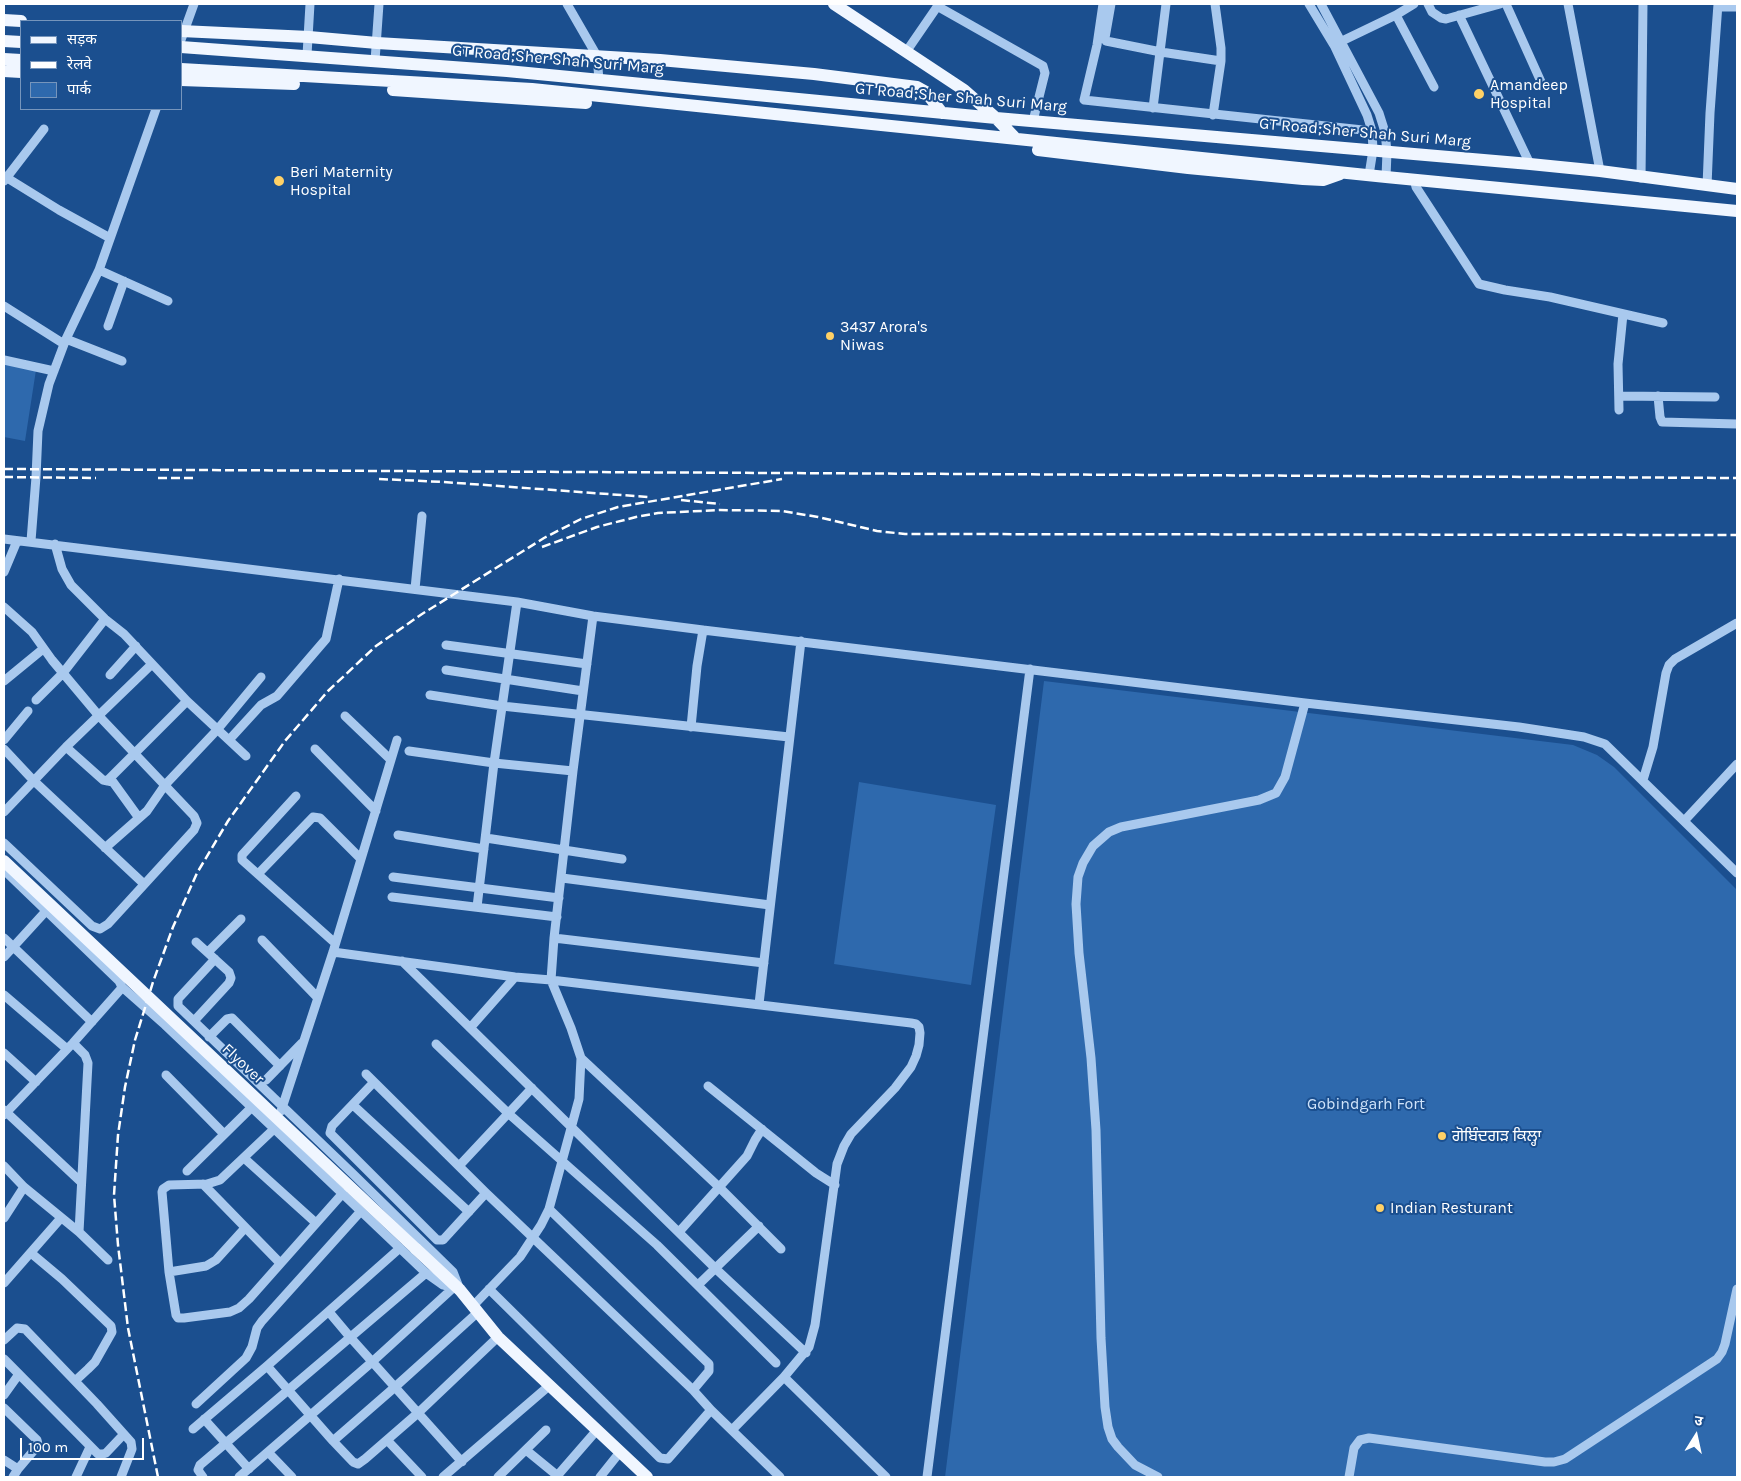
<!DOCTYPE html>
<meta charset="utf-8">
<style>
body{margin:0}
#map{position:relative;width:1741px;height:1481px;overflow:hidden;background:#1b4f8f;font-family:Karla,"Noto Sans Devanagari",sans-serif}
canvas{display:block}
.frame{position:absolute;inset:0;border:5px solid #fff;pointer-events:none}
.legend{position:absolute;left:20px;top:20px;width:162px;height:90px;box-sizing:border-box;background:#1b4f8f;border:1px solid #7695bc;margin:0;padding:6px 9px;list-style:none;font-size:15px;color:#fff}
.legend li{display:flex;align-items:center;gap:10px;height:25px}
.legend b{width:25px;border:1px solid #7695bc}
.north{position:absolute;left:1671px;top:1411px;width:50px;height:50px;-webkit-text-stroke:4px #1b4f8f;paint-order:stroke;rotate:10deg;font-size:14px;font-weight:700;line-height:20px;text-align:center;color:#fff}
.north::after{content:'';display:block;margin:auto;width:18px;height:22px;background:#fff;clip-path:polygon(50% 0,100% 100%,50% 72%,0 100%)}
.scale{position:absolute;left:20px;top:1438px;width:124px;height:22px;box-sizing:border-box;border:2px solid #fff;border-top:0;padding-left:6px;font-size:15px;line-height:18px;white-space:nowrap;color:#fff;-webkit-text-stroke:4px #1b4f8f;paint-order:stroke}
</style>
<div id="map">
<canvas width="1741" height="1481"></canvas>
<div class="frame"></div>
<ul class="legend">
<li><b style="height:6px;background:#f0f6ff"></b>सड़क</li>
<li><b style="height:6px;background:#fff"></b>रेलवे</li>
<li><b style="height:14px;background:#2e69ad"></b>पार्क</li>
</ul>
<div class="north">उ</div>
<div class="scale">100 m</div>
</div>
<script>
const g = document.querySelector('canvas').getContext('2d');
g.lineJoin = 'round';
function fill(path, color) {
  g.fillStyle = color;
  g.fill(path, 'evenodd');
}
function poly(rows) {
  const path = new Path2D();
  for (const r of rows) {
    path.moveTo(r[0], r[1]);
    for (let i = 2; i < r.length; i += 2) path.lineTo(r[i], r[i + 1]);
  }
  return path;
}
function stroke(path, color, width, dash) {
  g.strokeStyle = color;
  g.lineWidth = width;
  g.lineCap = dash ? 'butt' : 'round';
  g.setLineDash(dash || []);
  g.stroke(path);
}
function write(font, color, halo, rows, align = 'center') {
  g.font = font + ' Karla,"Noto Sans Gurmukhi",sans-serif';
  g.lineWidth = 4;
  g.setLineDash([]);
  g.textBaseline = 'middle';
  g.strokeStyle = halo;
  g.fillStyle = color;
  for (const [text, x, y, turn = 0] of rows) {
    g.save();
    g.translate(x, y);
    g.rotate((+turn || 0) * Math.PI / 180);
    g.textAlign = isNaN(turn) ? turn : align;
    if (halo) g.strokeText(text, 0, 0);
    g.fillText(text, 0, 0);
    g.restore();
  }
}
const green = poly([
 [4,364,36,370,25,441,4,437],
 [1044,681,1573,745,1597,755,1614,767,1737,890,1737,1477,945,1477],
 [859,782,996,805,971,985,834,964]
]);
const minor = poly([
 [567,4,597,56,599,80],
 [1103,4,1097,45,1084,100,1372,131],
 [1111,4,1105,38,1106,41,1161,52,1221,61,1213,115],
 [1215,4,1221,48,1221,61],
 [1309,4,1335,47,1367,115,1372,131,1373,150,1369,175],
 [1321,4,1379,113,1385,132,1387,152,1386,177],
 [1428,4,1432,12,1441,18,1446,19,1500,4],
 [1506,4,1542,84],
 [1568,4,1600,171],
 [937,6,1043,66,1045,73,1033,121],
 [1718,7,1737,7],
 [1396,15,1434,87],
 [1459,15,1530,164],
 [181,40,194,4],
 [1342,41,1396,15,1414,4],
 [906,52,939,4],
 [307,55,310,4],
 [375,61,379,4],
 [1153,108,1166,4],
 [4,176,59,210,110,238],
 [1641,178,1643,4],
 [1414,179,1416,187,1479,284,1505,290,1550,297,1663,323],
 [4,181,44,129],
 [1707,186,1710,113,1718,4],
 [99,270,168,301],
 [4,306,64,344],
 [108,326,124,281],
 [66,339,122,361],
 [4,360,54,371],
 [1619,396,1715,397],
 [1658,396,1660,417,1662,422,1737,424],
 [1619,410,1618,364,1623,314],
 [4,539,517,602,593,616,703,630,1305,703,1519,727,1584,737,1605,744,1737,873],
 [31,541,36,477,38,431,49,384,66,339,99,270,156,109],
 [55,544,62,569,71,585,105,619,124,634,187,701,246,756],
 [4,572,17,541],
 [415,589,422,516],
 [4,607,32,632,52,660,99,716,194,816,197,823,194,830,108,924,100,929,92,926,4,843],
 [446,645,587,664],
 [446,670,583,691],
 [110,675,136,646],
 [4,681,43,649],
 [430,695,502,706,789,737],
 [36,700,63,673,105,619],
 [345,716,391,760],
 [691,727,697,666,703,630],
 [4,740,28,711],
 [229,740,261,705,277,696,326,639,339,579],
 [66,747,103,780,113,782,139,818],
 [4,749,33,780,144,884],
 [315,749,376,811],
 [409,751,494,763,573,771],
 [1643,780,1653,747,1666,673,1669,665,1675,659,1737,623],
 [107,781,187,701],
 [296,796,242,855,242,860,335,943],
 [4,812,66,747,152,664],
 [1685,820,1737,764],
 [398,835,484,849],
 [486,838,622,859],
 [105,848,147,811,165,785,217,730,261,677],
 [4,870,119,981,122,987,120,990,73,1043,4,1115],
 [259,873,313,817,320,818,360,858],
 [393,877,559,898],
 [562,878,770,905],
 [392,897,557,917],
 [477,907,494,763,517,602],
 [4,938,92,1022],
 [554,938,764,963],
 [262,940,318,998],
 [208,952,241,919],
 [333,952,515,977,551,980,911,1023,916,1024,919,1027,920,1033,919,1045,916,1056,911,1067,895,1088,851,1134,844,1146,837,1164,815,1325,809,1347,784,1377,732,1430],
 [4,957,46,911],
 [402,961,716,1269,806,1353],
 [122,987,165,1025,426,1273,443,1285,460,1290,453,1272,352,1173,178,1006,178,999,215,959],
 [4,995,67,1049],
 [759,1004,801,641],
 [194,1021,229,983,231,978,229,972,196,942],
 [470,1028,515,977],
 [209,1037,227,1019,232,1018,280,1066],
 [73,1043,85,1055,88,1063,79,1232],
 [436,1044,509,1114,657,1245,776,1363],
 [4,1053,36,1082],
 [581,1058,719,1187,781,1249],
 [366,1074,486,1193,693,1390,711,1410,780,1477],
 [166,1075,224,1134],
 [266,1080,302,1043],
 [374,1082,332,1126,330,1133,437,1240,443,1240,486,1193],
 [708,1086,816,1173,835,1185],
 [353,1105,469,1212],
 [4,1110,81,1182],
 [281,1111,333,952,397,740],
 [276,1124,275,1128,220,1180,207,1184,169,1185,163,1189,162,1192,169,1272,176,1315,178,1318,184,1318,230,1312,239,1308,249,1299,343,1193],
 [244,1158,316,1223],
 [4,1166,24,1187,79,1232,108,1260],
 [459,1166,532,1088],
 [187,1171,252,1107],
 [203,1184,280,1263],
 [549,1209,709,1364,709,1371,693,1390],
 [4,1218,24,1187],
 [679,1232,747,1156,755,1140,762,1129],
 [31,1253,62,1279,111,1326,112,1332,95,1362,88,1369,75,1381],
 [169,1272,206,1266,216,1260,245,1228],
 [4,1283,61,1218],
 [698,1285,759,1226],
 [489,1289,660,1458,668,1459,711,1410],
 [472,1307,520,1257,541,1225,549,1209,579,1099,581,1058,571,1028,551,980,554,938,573,771,593,616],
 [329,1312,350,1337,462,1462],
 [4,1340,17,1328,25,1329,97,1404,131,1442,132,1449,121,1477],
 [4,1359,98,1454,103,1454,106,1453,124,1434],
 [267,1366,333,1441,353,1462,358,1464,365,1459,418,1413,498,1337],
 [784,1377,886,1477],
 [4,1395,19,1374],
 [196,1404,246,1358,252,1347,257,1328,262,1321,361,1211],
 [4,1408,37,1440,38,1444,35,1449,18,1469,13,1477],
 [204,1419,249,1469],
 [193,1429,267,1366,400,1248],
 [387,1440,422,1477],
 [333,1441,395,1387,477,1313],
 [526,1450,559,1477],
 [268,1452,292,1477],
 [4,1460,18,1469],
 [557,1476,597,1430],
 [76,1477,90,1447],
 [203,1477,198,1470,200,1465,426,1273],
 [239,1477,372,1362,452,1289],
 [443,1477,550,1385],
 [498,1477,546,1430],
 [600,1477,620,1452],
 [927,1477,1030,669],
 [1158,1477,1135,1465,1118,1447,1112,1439,1108,1427,1105,1407,1101,1338,1096,1130,1091,1058,1079,953,1076,904,1078,877,1083,863,1093,846,1109,832,1121,827,1259,800,1276,793,1285,777,1305,703],
 [1349,1477,1354,1448,1360,1440,1369,1438,1545,1462,1554,1462,1565,1459,1717,1359,1722,1352,1725,1344,1737,1289]
]);
const major = poly([
 [834,4,964,90,996,118,1016,139],
 [4,20,21,21],
 [181,31,309,37,377,43,660,60,814,74,917,87,926,92,942,113],
 [4,41,21,42],
 [181,47,507,71,996,118,1530,164,1600,171,1737,189],
 [4,59,21,60],
 [181,69,532,89,1386,177,1737,211],
 [4,71,21,72],
 [181,80,294,84],
 [393,90,586,103],
 [1038,150,1188,168,1303,179,1323,180,1340,174],
 [416,1249,460,1290,498,1337,647,1477]
]);
const rail = poly([
 [4,469,1737,478],
 [4,477,96,478],
 [158,478,193,478],
 [379,479,444,482,648,497],
 [681,500,720,504],
 [542,547,597,527,636,517,658,513,720,510,782,511,818,517,877,531,905,534,1737,535],
 [158,1477,128,1328,118,1245,114,1195,118,1135,125,1087,135,1040,153,982,173,927,197,873,228,821,285,741,328,691,376,646,422,614,544,538,581,519,618,507,782,479]
]);
const majorBridge = poly([
 [4,861,416,1249]
]);
const markers = [
 [1479,94,6,"#ffd166"],
 [279,181,6,"#ffd166"],
 [830,336,5,"#ffd166"],
 [1442,1136,5,"#ffd166"],
 [1380,1208,5,"#ffd166"]
];
const streetNames = [
 ["GT Road;Sher Shah Suri Marg",558,60,5],
 ["GT Road;Sher Shah Suri Marg",961,98,5],
 ["GT Road;Sher Shah Suri Marg",1365,133,5],
 ["Flyover",243,1064,43]
];
const poiNames = [
 ["Amandeep",1490,85],
 ["Hospital",1490,103],
 ["Beri Maternity",290,172],
 ["Hospital",290,190],
 ["3437 Arora's",840,327],
 ["Niwas",840,345],
 ["ਗੋਬਿੰਦਗੜ ਕਿਲ੍ਹਾ",1452,1136],
 ["Indian Resturant",1390,1208]
];
const parkNames = [
 ["Gobindgarh Fort",1366,1104]
];
fill(green, '#2e69ad');
stroke(minor, '#a9c9ee', 9);
stroke(major, '#f0f6ff', 12);
stroke(rail, '#fff', 2.5, [9, 4]);
stroke(majorBridge, '#f0f6ff', 12);
for (const [x, y, r, color] of markers) {
  const dot = new Path2D();
  dot.arc(x, y, r, 0, 2 * Math.PI);
  g.fillStyle = color;
  g.fill(dot);
  stroke(dot, '#1b4f8f', 2);
}
write('16px', '#fff', '#1b4f8f', streetNames);
write('16px', '#fff', '#1b4f8f', poiNames, 'left');
write('16px', '#cfe3fa', '#1b4f8f', parkNames);
</script>
